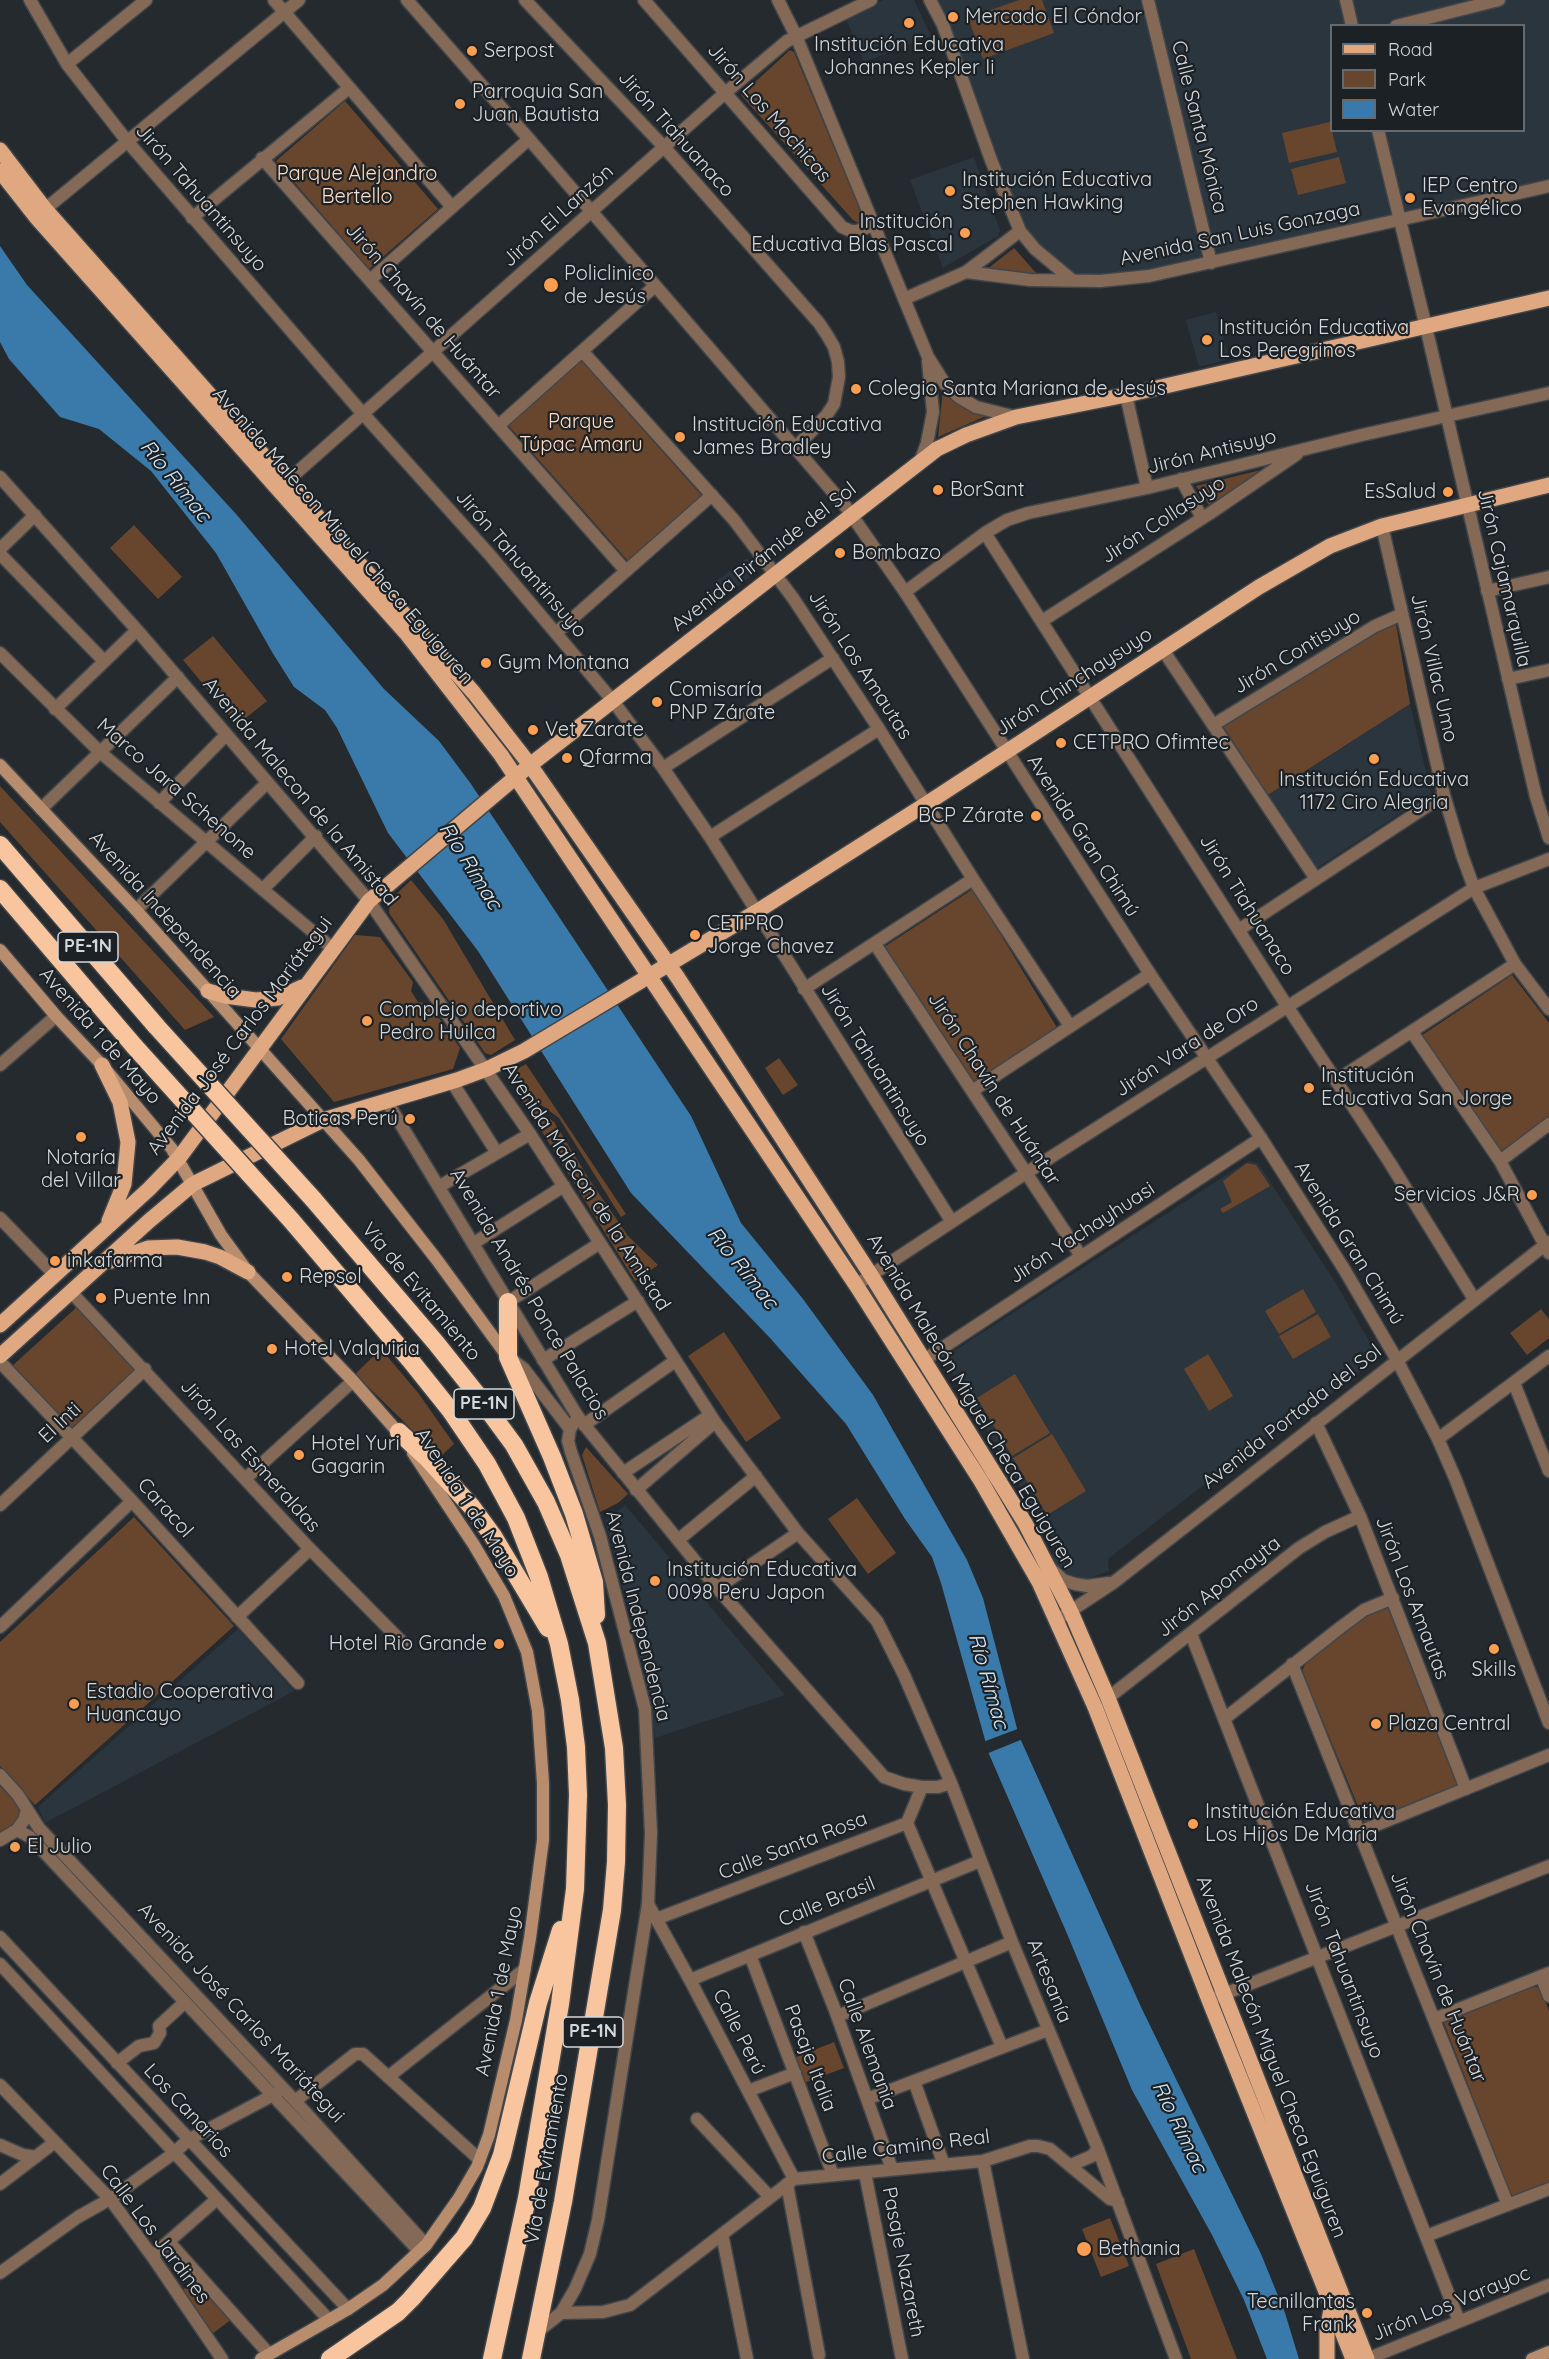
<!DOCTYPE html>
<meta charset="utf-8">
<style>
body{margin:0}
#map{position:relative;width:1549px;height:2359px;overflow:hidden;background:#252a2f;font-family:Quicksand,sans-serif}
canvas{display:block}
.legend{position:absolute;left:1330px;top:24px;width:195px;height:108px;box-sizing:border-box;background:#1b2125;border:2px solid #656a6e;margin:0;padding:8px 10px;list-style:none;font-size:18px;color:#d5d8db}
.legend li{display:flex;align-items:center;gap:12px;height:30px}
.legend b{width:30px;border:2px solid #656a6e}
</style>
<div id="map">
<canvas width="1549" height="2359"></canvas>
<ul class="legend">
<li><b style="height:8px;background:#dfa880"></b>Road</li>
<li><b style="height:16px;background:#68462d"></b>Park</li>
<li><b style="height:16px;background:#3a7aaa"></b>Water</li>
</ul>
</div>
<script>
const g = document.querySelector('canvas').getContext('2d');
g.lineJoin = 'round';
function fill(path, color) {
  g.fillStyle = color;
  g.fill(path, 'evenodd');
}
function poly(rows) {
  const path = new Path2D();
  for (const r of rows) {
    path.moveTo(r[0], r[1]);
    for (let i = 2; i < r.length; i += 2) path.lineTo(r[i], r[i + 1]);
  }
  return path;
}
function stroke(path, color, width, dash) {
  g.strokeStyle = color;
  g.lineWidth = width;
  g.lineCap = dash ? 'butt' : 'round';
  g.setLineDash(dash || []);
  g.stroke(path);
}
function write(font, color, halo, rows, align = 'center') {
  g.font = font + ' Quicksand,sans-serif';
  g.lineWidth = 4.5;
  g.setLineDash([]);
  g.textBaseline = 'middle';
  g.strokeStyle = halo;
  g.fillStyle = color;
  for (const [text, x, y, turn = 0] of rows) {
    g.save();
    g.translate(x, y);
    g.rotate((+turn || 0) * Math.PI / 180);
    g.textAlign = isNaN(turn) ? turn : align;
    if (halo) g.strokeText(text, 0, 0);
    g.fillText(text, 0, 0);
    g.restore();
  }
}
const built = poly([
 [883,0,914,0,931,36,864,62,846,19],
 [928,0,1549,0,1549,186,1154,279,1074,276,1013,227],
 [1332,26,1524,26,1524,130,1332,130],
 [974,157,1000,230,998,236,943,268,910,180],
 [1216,312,1229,359,1199,367,1186,320],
 [747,558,757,572,724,597,714,583],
 [1410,704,1431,793,1317,868,1269,795],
 [1248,1161,1258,1163,1335,1282,1376,1353,1371,1363,1284,1430,1276,1429,1108,1559,1109,1571,1084,1580,1075,1579,1057,1567,1051,1558,1056,1545,943,1358],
 [625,1505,785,1695,655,1738,637,1641,605,1521],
 [238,1629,294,1691,45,1823,38,1807]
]);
const green = poly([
 [1019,0,1042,0,1054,33,983,59,968,18],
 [790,50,794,52,863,217,863,221,860,224,853,220,741,95],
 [345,101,438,209,369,269,276,161],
 [1330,122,1337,152,1289,163,1282,133],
 [1339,157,1346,183,1298,195,1291,169],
 [1014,248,1037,274,986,270],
 [581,360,702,496,628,561,508,425],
 [943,389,970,408,986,416,938,437],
 [1265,469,1209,505,1196,486],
 [134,525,182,577,158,599,110,548],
 [1396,624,1410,704,1268,795,1223,726,1380,628],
 [213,636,267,701,237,725,183,660],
 [0,786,214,1017,185,1030,0,822],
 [411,880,443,919,515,1040,491,1055,485,1053,389,913,390,900],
 [973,889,1056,1026,1054,1030,975,1084,884,947],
 [355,935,380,937,413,982,411,991,418,1002,429,1004,460,1048,453,1069,334,1102,281,1039],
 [1512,975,1549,1023,1549,1118,1500,1155,1421,1036],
 [779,1058,798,1085,783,1095,765,1068],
 [526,1064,626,1214,621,1217,559,1118,536,1101,521,1078,513,1082,515,1070],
 [523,1090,532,1105,554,1122,589,1179,628,1236,658,1265,635,1281,518,1093],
 [1247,1163,1256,1165,1270,1186,1223,1213,1220,1209,1232,1202,1223,1181],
 [1303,1289,1316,1312,1279,1334,1265,1311],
 [78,1306,139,1371,73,1434,11,1367],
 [1541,1309,1549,1319,1549,1338,1527,1355,1510,1333],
 [1318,1314,1331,1337,1293,1359,1279,1336],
 [724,1332,781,1418,746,1442,688,1356],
 [381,1349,419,1394,454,1444,440,1457,355,1374],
 [1208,1354,1233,1396,1209,1411,1184,1369],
 [1015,1374,1050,1433,1012,1456,977,1398],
 [1052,1434,1086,1491,1047,1515,1013,1458],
 [586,1447,628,1494,618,1503,600,1512,582,1455],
 [857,1498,896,1553,868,1574,828,1519],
 [134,1517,234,1626,35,1805,0,1766,0,1642],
 [1386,1607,1390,1609,1457,1781,1457,1787,1370,1823,1365,1823,1302,1671,1306,1663,1363,1619],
 [0,1786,16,1803,20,1813,17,1824,0,1835],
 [1531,1987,1537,1987,1541,1991,1549,2011,1549,2183,1518,2195,1512,2195,1509,2190,1444,2023],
 [834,2042,844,2068,804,2083,794,2058],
 [1110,2218,1129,2266,1101,2277,1082,2229],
 [1194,2249,1237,2359,1191,2359,1156,2264],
 [198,2277,232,2319,212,2334,179,2293]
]);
const water = poly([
 [0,246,27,285,236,514,384,689,439,741,471,784,691,1116,741,1223,803,1299,873,1395,967,1560,983,1598,1019,1736,1141,2007,1261,2254,1285,2313,1299,2359,1267,2359,1244,2300,1212,2235,1132,2090,1068,1936,989,1754,941,1583,932,1557,905,1519,846,1424,770,1338,631,1193,478,951,388,833,337,728,325,710,294,687,272,652,216,553,151,471,99,429,60,417,9,359,0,342]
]);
const pier = poly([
 [1020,1728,1023,1739,986,1754,983,1742]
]);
const minor = poly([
 [30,0,67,64,127,141,357,407,489,554,613,701,663,768,710,837,952,1222],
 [274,0,452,207],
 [525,0,664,147,819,323,827,335,834,347,838,362,839,377,834,404,826,416,796,447],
 [644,0,842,227,851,231,857,231,874,225],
 [778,0,796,36,928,357,945,384,959,397,976,407,1016,417],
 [930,0,943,25,991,160,1020,231,1035,249,1071,279],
 [1148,0,1211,263],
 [1346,0,1352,26],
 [1396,26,1499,0],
 [67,64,146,0],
 [1378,130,1426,327],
 [262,158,626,571],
 [38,215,299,0],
 [192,218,349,88],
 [966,272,1020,231],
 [370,280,529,139],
 [904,299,966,272,1030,280,1100,281,1149,276,1549,186],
 [583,352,734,520,793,598,879,729,973,879,1070,1026],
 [1126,395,1147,488],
 [498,426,655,286],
 [920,462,927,443,933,412,928,361],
 [0,477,137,630,369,901,530,1134,715,1422,798,1533,877,1621,904,1675,951,1783,1012,1942,1098,2149,1176,2359],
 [1181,479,1202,518],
 [286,482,725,93,787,41,871,0],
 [1382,526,1444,795,1462,855,1474,888,1515,964,1549,1009],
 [985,533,1287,1006,1390,1163,1474,1299],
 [0,549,35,515],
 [0,554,104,661],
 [1487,591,1549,577],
 [905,592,985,533,1007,520,1028,513,1147,488,1362,435,1549,393],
 [1042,621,1209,514,1297,454],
 [556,633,712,495],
 [1163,650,1316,879],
 [0,653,101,753,332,948],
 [1508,679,1549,670],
 [55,709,137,630],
 [1213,725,1375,626,1402,614],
 [663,768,833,658],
 [159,803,226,735],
 [41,809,178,677],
 [710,837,879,729],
 [263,889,316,836],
 [136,910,267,783],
 [1240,929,1444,795],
 [875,944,1081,1256],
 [804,989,973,879],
 [1412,1032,1500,1161,1549,1253],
 [0,1065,56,1016],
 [1337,1080,1515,964],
 [452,1082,497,1153],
 [972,1091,1150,974],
 [1500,1161,1549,1124],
 [440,1186,530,1134],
 [0,1218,55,1275],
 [474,1243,564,1186],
 [856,1285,1026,1173,1474,888,1549,859],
 [71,1292,310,1549,403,1643],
 [508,1302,600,1243],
 [543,1360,638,1301],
 [924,1360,1261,1138],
 [0,1362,132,1501,298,1683],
 [1514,1383,1549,1471],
 [578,1417,717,1588,884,1777,904,1784,922,1787,938,1787,951,1783],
 [1316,1423,1360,1516,1466,1789],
 [584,1425,675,1361],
 [1438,1439,1549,1356],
 [623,1473,710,1415],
 [245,1479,353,1381],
 [636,1490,715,1422],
 [0,1505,145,1369],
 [678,1540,756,1476],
 [717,1588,798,1533],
 [237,1617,310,1549],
 [0,1627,132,1501],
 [1191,1634,1459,2321],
 [1292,1664,1508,2205],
 [1108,1698,1299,1548,1325,1532,1360,1516],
 [1224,1719,1341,1627,1364,1610,1393,1598],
 [0,1775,18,1795,39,1828,295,2101,426,2245],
 [907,1823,1002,2047],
 [17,1830,30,1837,419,2251],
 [1359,1832,1549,1755],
 [0,1840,17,1830,24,1820,27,1810],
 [648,1904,690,1980,794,2179],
 [656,1919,907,1823,922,1787],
 [804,1932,835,2010,892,2169],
 [0,1937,348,2309],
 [750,1955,833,2175],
 [0,1964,329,2320],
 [1541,1976,1549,1996],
 [690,1980,980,1861],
 [1209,2000,1549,1866],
 [838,2016,1012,1942],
 [1434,2019,1549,1973],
 [117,2063,139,2046,154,2043,160,2033,159,2026,185,2002],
 [388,2077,525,1969],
 [914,2081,944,2165],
 [0,2085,110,2199,152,2256,222,2359],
 [748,2091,795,2073],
 [867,2099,1048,2030],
 [295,2101,355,2054,363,2054,480,2160],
 [697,2119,770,2197],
 [0,2145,23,2155,36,2157],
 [983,2161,1023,2359],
 [1071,2165,1092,2156,1098,2149],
 [865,2173,902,2359],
 [0,2184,55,2142],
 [787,2184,819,2355],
 [722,2234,747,2359],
 [1426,2236,1549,2189],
 [169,2242,269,2354],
 [152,2256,217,2199],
 [0,2273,78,2217,110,2199,174,2153,188,2140,277,2093],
 [561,2313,603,2312,630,2305,794,2179,983,2161,1030,2146,1038,2146,1050,2149,1110,2199,1118,2201],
 [1367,2359,1549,2285]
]);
const tertiary = poly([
 [407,0,529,139,846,507,905,592,1150,974,1261,1138,1344,1269,1397,1360,1438,1439,1455,1478,1549,1723],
 [1426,327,1536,797,1549,838],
 [386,1100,578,1417,570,1429,568,1441,571,1452,600,1536,645,1709,651,1833,648,1904,598,2220,590,2254,575,2289,561,2313,537,2332],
 [511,1359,524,1369,570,1429],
 [1051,1569,1063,1580,1075,1584,1087,1586,1109,1583],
 [1063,1616,1113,1583,1549,1242]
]);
const secondary = poly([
 [0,765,136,910,359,1160,437,1260,507,1356],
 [0,950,56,1016,102,1065,172,1149,221,1235,248,1272,353,1381,403,1438],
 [261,2359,348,2309,383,2285,426,2245,459,2198,477,2167,489,2135,516,2020,530,1938,543,1840,543,1783,538,1711,527,1652,504,1596,474,1545,413,1453],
 [1532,2359,1549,2352]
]);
const primary = poly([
 [0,150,45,209,474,693,530,765,678,978,871,1275,1025,1523,1071,1612,1108,1698,1367,2359],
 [0,171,36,217,406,633,501,755,856,1285,981,1481,1039,1582,1095,1707,1209,2000,1353,2359],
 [208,991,225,996,256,1000,278,998,302,987],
 [102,1065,120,1102,128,1142,124,1184,109,1221],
 [111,1261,148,1248,177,1247,205,1252,220,1257,248,1272],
 [0,1325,149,1189,179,1158,369,901,530,765,937,449,966,435,1016,417,1126,395,1549,298],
 [0,1356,149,1221,193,1184,323,1120,457,1080,487,1069,524,1051,756,912,926,804,1259,587,1330,546,1382,526,1549,485],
 [1327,2359,1327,2331,1332,2304]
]);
const motorway = poly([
 [0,845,157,1027],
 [0,889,135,1047],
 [313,1199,436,1343,475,1392,514,1445,546,1502,569,1555,597,1643,614,1748,617,1805,616,1862,612,1910,563,2202,531,2359],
 [291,1220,411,1361,451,1411,487,1464,516,1518,539,1577,559,1644,570,1700,576,1747,578,1795,575,1889,560,2004,527,2198,492,2359],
 [508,1302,508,1357,552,1457,574,1514,594,1582,596,1615],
 [399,1432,428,1459,471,1506,493,1536,548,1628],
 [330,2359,398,2312,411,2299,464,2238,482,2208,502,2155,538,2003,561,1930]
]);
const motorwayBridge = poly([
 [157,1027,313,1199],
 [135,1047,291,1220]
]);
const markers = [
 [953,17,6,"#fb9e52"],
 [909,23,6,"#fb9e52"],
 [472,51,6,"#fb9e52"],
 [460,104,6,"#fb9e52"],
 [950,191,6,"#fb9e52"],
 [1410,198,6,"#fb9e52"],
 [965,233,6,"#fb9e52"],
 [551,285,8,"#fb9e52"],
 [1207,340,6,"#fb9e52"],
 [856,389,6,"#fb9e52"],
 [680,437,6,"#fb9e52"],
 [938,490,6,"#fb9e52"],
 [1448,492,6,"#fb9e52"],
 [840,553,6,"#fb9e52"],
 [486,663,6,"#fb9e52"],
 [657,702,6,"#fb9e52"],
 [533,730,6,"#fb9e52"],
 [1061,743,6,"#fb9e52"],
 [567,758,6,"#fb9e52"],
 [1374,759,6,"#fb9e52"],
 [1036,816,6,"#fb9e52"],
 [695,935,6,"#fb9e52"],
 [367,1021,6,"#fb9e52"],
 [1309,1088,6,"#fb9e52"],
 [410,1119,6,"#fb9e52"],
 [81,1137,6,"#fb9e52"],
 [1532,1195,6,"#fb9e52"],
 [55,1261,6,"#fb9e52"],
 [287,1277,6,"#fb9e52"],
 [101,1298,6,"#fb9e52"],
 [272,1349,6,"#fb9e52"],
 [299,1455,6,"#fb9e52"],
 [655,1581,6,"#fb9e52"],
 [499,1644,6,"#fb9e52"],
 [1494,1649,6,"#fb9e52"],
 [74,1704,6,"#fb9e52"],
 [1376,1724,6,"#fb9e52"],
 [1193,1824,6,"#fb9e52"],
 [15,1847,6,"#fb9e52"],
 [1084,2249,8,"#fb9e52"],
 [1367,2313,6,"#fb9e52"]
];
const shields = [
 [88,947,60],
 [484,1404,60],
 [593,2032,60]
];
const shieldNames = [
 ["PE-1N",88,947],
 ["PE-1N",484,1404],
 ["PE-1N",593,2032]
];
const poiNames = [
 ["Mercado El Cóndor",965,17],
 ["Institución Educativa",909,45,"center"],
 ["Johannes Kepler Ii",909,68,"center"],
 ["Serpost",484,51],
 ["Parroquia San",472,92],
 ["Juan Bautista",472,115],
 ["Institución Educativa",962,180],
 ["Stephen Hawking",962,203],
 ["IEP Centro",1422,186],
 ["Evangélico",1422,209],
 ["Institución",953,222,"right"],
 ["Educativa Blas Pascal",953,245,"right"],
 ["Policlinico",564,274],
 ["de Jesús",564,297],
 ["Institución Educativa",1219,328],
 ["Los Peregrinos",1219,351],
 ["Colegio Santa Mariana de Jesús",868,389],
 ["Institución Educativa",692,425],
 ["James Bradley",692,448],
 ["BorSant",950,490],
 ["EsSalud",1436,492,"right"],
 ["Bombazo",852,553],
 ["Gym Montana",498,663],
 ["Comisaría",669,690],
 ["PNP Zárate",669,713],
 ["Vet Zarate",545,730],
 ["CETPRO Ofimtec",1073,743],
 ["Qfarma",579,758],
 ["Institución Educativa",1374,780,"center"],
 ["1172 Ciro Alegria",1374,803,"center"],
 ["BCP Zárate",1024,816,"right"],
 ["CETPRO",707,924],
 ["Jorge Chavez",707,947],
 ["Complejo deportivo",379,1010],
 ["Pedro Huilca",379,1033],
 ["Institución",1321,1076],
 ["Educativa San Jorge",1321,1099],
 ["Boticas Perú",398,1119,"right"],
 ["Notaría",81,1158,"center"],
 ["del Villar",81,1181,"center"],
 ["Servicios J&R",1520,1195,"right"],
 ["inkafarma",67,1261],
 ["Repsol",299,1277],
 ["Puente Inn",113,1298],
 ["Hotel Valquiria",284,1349],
 ["Hotel Yuri",311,1444],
 ["Gagarin",311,1467],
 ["Institución Educativa",667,1570],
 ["0098 Peru Japon",667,1593],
 ["Hotel Rio Grande",487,1644,"right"],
 ["Skills",1494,1670,"center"],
 ["Estadio Cooperativa",86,1692],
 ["Huancayo",86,1715],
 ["Plaza Central",1388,1724],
 ["Institución Educativa",1205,1812],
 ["Los Hijos De Maria",1205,1835],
 ["El Julio",27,1847],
 ["Bethania",1098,2249],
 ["Tecnillantas",1355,2302,"right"],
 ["Frank",1355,2325,"right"]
];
const streetNames = [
 ["Jirón Los Mochicas",769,113,49],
 ["Calle Santa Mónica",1199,127,76],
 ["Jirón Tiahuanaco",676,134,48],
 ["Jirón Tahuantinsuyo",201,198,49],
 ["Jirón El Lanzón",558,216,-42],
 ["Avenida San Luis Gonzaga",1240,234,-12],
 ["Jirón Chavín de Huántar",423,311,49],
 ["Jirón Antisuyo",1212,452,-14],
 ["Jirón Collasuyo",1163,520,-33],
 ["Avenida Malecon Miguel Checa Eguiguren",343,536,49],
 ["Avenida Pirámide del Sol",764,557,-38],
 ["Jirón Tahuantinsuyo",521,564,49],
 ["Jirón Cajamarquilla",1504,578,77],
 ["Jirón Contisuyo",1297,652,-31],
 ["Jirón Los Amautas",860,665,57],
 ["Jirón Villac Umo",1434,668,77],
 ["Jirón Chinchaysuyo",1074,682,-33],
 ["Marco Jara Schenone",176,789,41],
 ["Avenida Malecon de la Amistad",300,792,50],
 ["Avenida Gran Chimú",1083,836,57],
 ["Jirón Tiahuanaco",1247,905,58],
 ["Avenida Independencia",165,915,48],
 ["Avenida 1 de Mayo",100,1036,49],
 ["Avenida José Carlos Mariátegui",240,1036,-53],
 ["Jirón Vara de Oro",1187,1047,-33],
 ["Jirón Tahuantinsuyo",875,1065,58],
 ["Jirón Chavín de Huántar",994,1089,57],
 ["Avenida Malecon de la Amistad",586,1187,57],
 ["Jirón Yachayhuasi",1082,1233,-33],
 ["Avenida Gran Chimú",1349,1243,58],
 ["Vía de Evitamiento",421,1292,50],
 ["Avenida Andrés Ponce Palacios",529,1294,59],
 ["Avenida Malecón Miguel Checa Eguiguren",971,1401,59],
 ["Avenida Portada del Sol",1292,1417,-38],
 ["El Inti",60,1423,-43],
 ["Jirón Las Esmeraldas",250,1456,48],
 ["Avenida 1 de Mayo",467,1503,57],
 ["Caracol",165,1508,48],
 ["Jirón Apomayta",1219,1587,-38],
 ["Jirón Los Amautas",1412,1598,69],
 ["Avenida Independencia",638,1616,76],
 ["Calle Santa Rosa",793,1846,-21],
 ["Calle Brasil",827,1902,-22],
 ["Jirón Tahuantinsuyo",1344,1970,69],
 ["Jirón Chavín de Huántar",1438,1977,68],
 ["Artesanía",1049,1981,68],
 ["Avenida 1 de Mayo",499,1991,-79],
 ["Avenida José Carlos Mariátegui",241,2013,47],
 ["Calle Perú",739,2032,63],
 ["Calle Alemania",867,2044,70],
 ["Avenida Malecón Miguel Checa Eguiguren",1271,2057,69],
 ["Pasaje Italia",810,2058,69],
 ["Los Canarios",188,2111,47],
 ["Calle Camino Real",906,2147,-7],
 ["Vía de Evitamiento",547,2159,-80],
 ["Calle Los Jardines",155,2234,53],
 ["Pasaje Nazareth",903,2262,79],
 ["Jirón Los Varayoc",1451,2304,-22]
];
const parkNames = [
 ["Parque Alejandro",357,174],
 ["Bertello",357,197],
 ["Parque",581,422],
 ["Túpac Amaru",581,445]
];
const waterNames = [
 ["Río Rímac",175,481,51],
 ["Río Rímac",470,866,58],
 ["Río Rímac",742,1268,51],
 ["Río Rímac",988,1681,74],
 ["Río Rímac",1179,2127,64]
];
fill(built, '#2a353e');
fill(green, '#68462d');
fill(water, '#3a7aaa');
fill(pier, '#252a2f');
stroke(minor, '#41464b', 15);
stroke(tertiary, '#41464b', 15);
stroke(secondary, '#41464b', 15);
stroke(primary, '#41464b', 18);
stroke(motorway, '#41464b', 21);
stroke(minor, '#846956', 12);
stroke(tertiary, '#846956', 12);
stroke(secondary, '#b78d6e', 12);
stroke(primary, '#dfa880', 15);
stroke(motorway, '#f9c59e', 18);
stroke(motorwayBridge, '#41464b', 21, []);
stroke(motorwayBridge, '#f9c59e', 18);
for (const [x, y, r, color] of markers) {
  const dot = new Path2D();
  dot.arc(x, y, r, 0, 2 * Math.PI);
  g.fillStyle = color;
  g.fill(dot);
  stroke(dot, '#1b2125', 2);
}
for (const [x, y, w] of shields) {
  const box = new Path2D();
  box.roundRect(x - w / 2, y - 15, w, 30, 4.5);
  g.fillStyle = '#1b2125';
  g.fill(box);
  stroke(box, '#d5d8db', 1.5);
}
write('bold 18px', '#d5d8db', null, shieldNames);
write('20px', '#d5d8db', '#1b2125', poiNames, 'left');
write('20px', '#d5d8db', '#1b2125', streetNames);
write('20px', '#ffdcc3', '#1b2125', parkNames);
write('italic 21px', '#d6e7f4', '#1b2125', waterNames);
</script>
